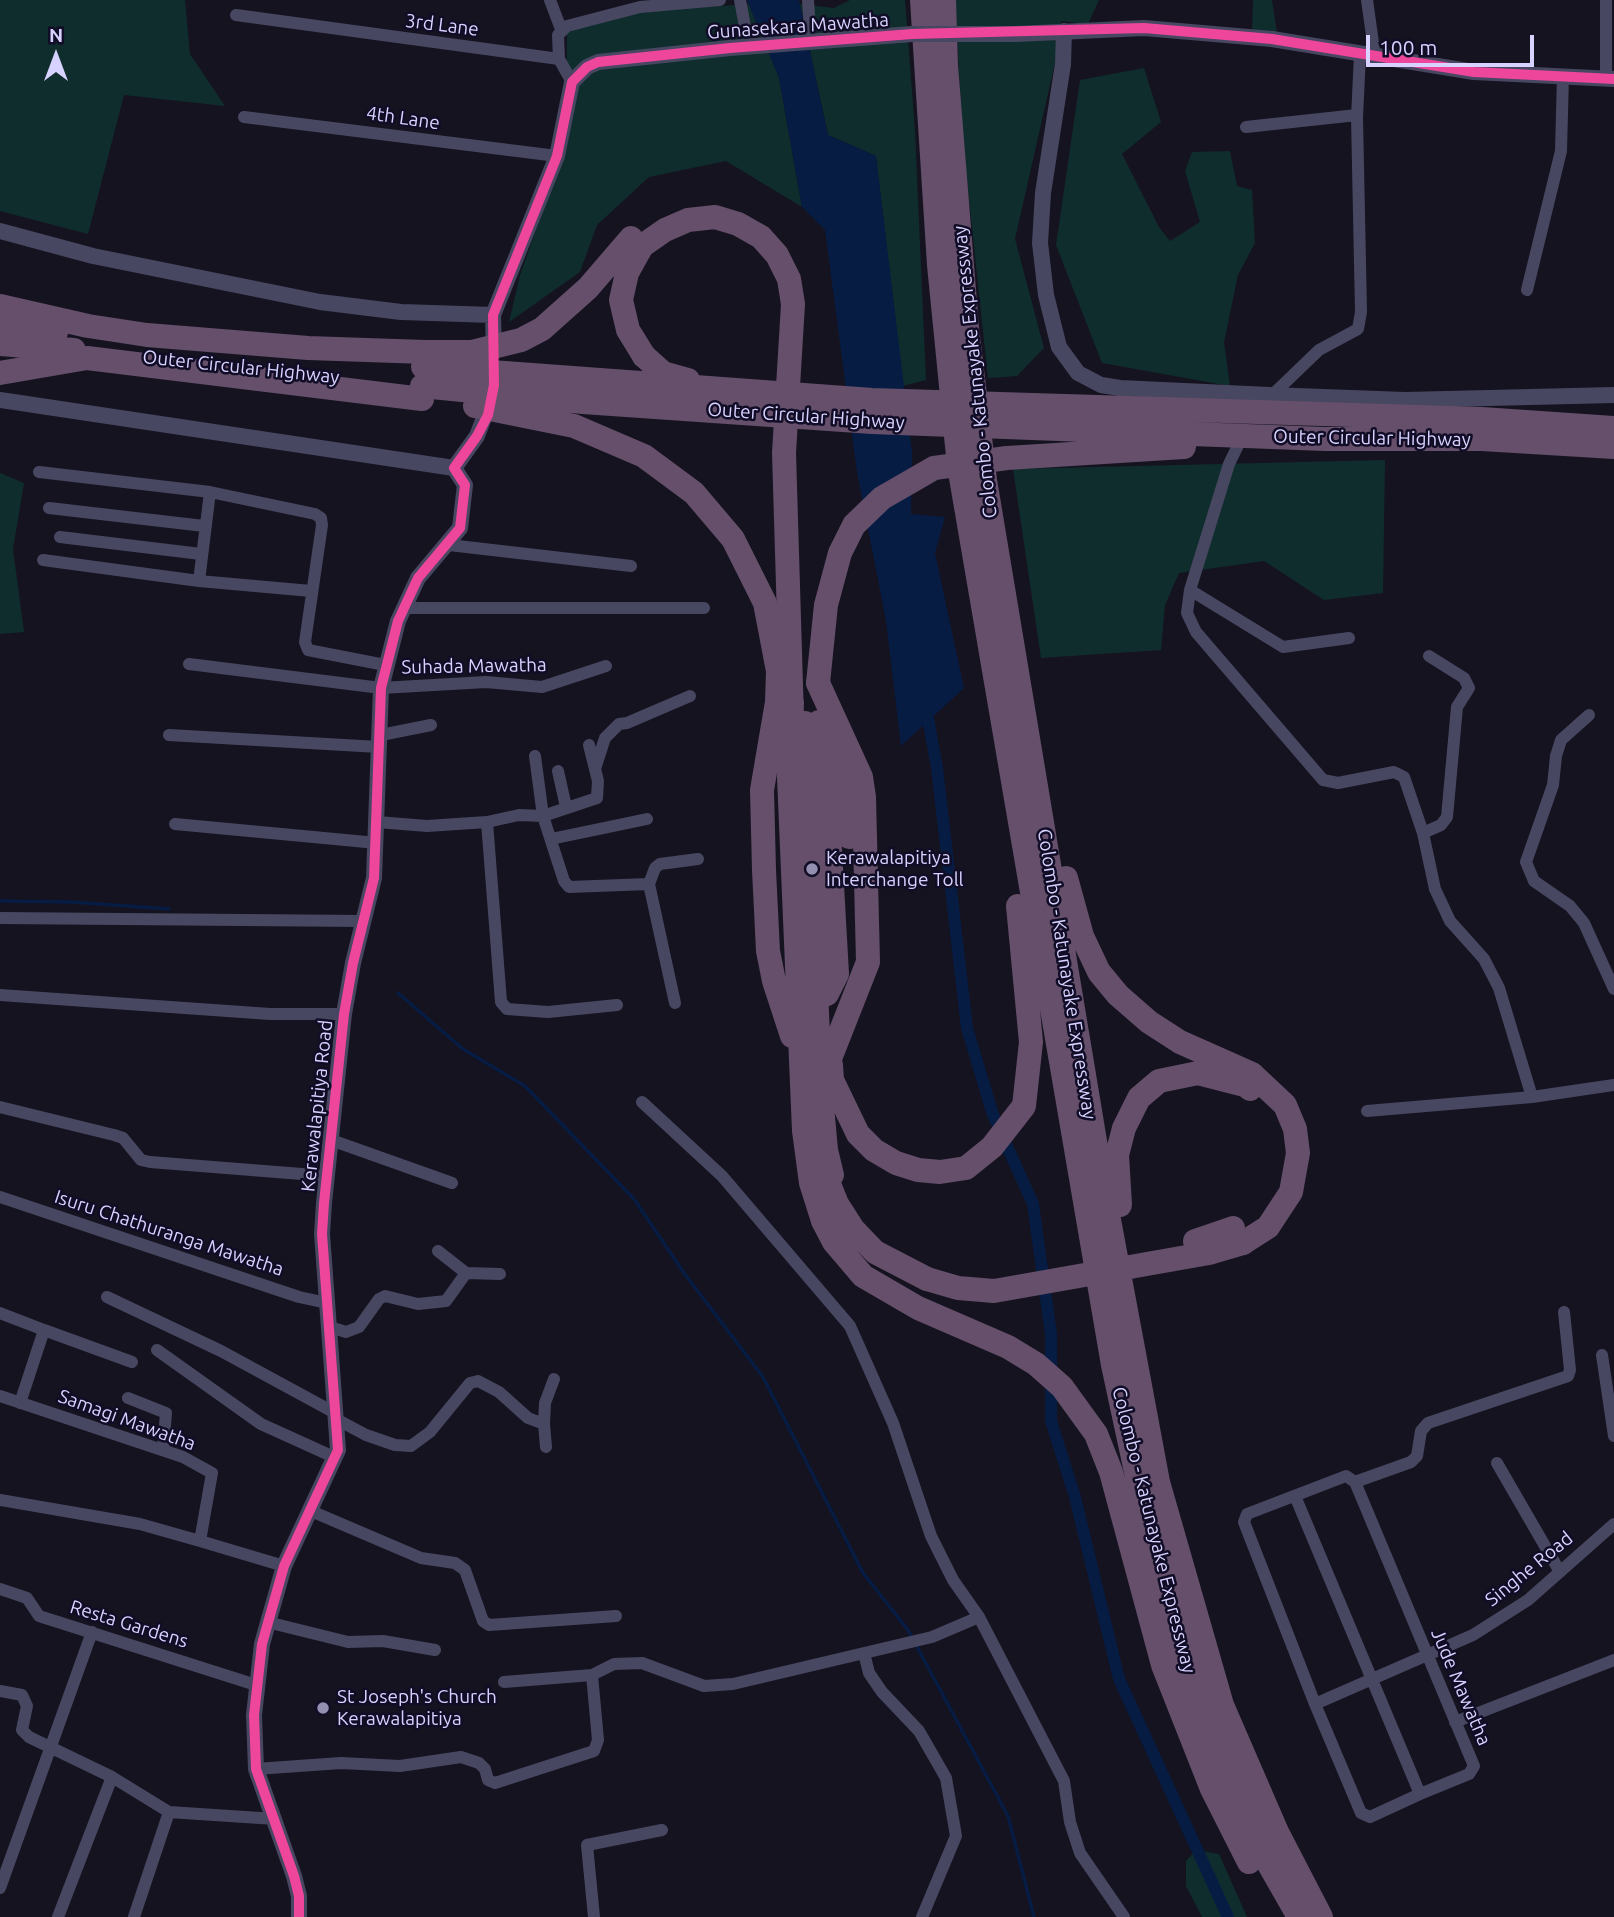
<!DOCTYPE html>
<style>
body{margin:0}
#map{position:relative;width:1614px;height:1917px;overflow:hidden;background:#151320;font-family:Ubuntu,sans-serif}
canvas{display:block}
.north{position:absolute;left:21px;top:21px;width:70px;height:70px;-webkit-text-stroke:5px #110d26;paint-order:stroke;rotate:0deg;font-size:19px;font-weight:700;line-height:28px;text-align:center;color:#d7d2ff}
.north::after{content:'';display:block;margin:auto;width:24px;height:32px;background:#d7d2ff;clip-path:polygon(50% 0,100% 100%,50% 72%,0 100%)}
.scale{position:absolute;left:1366px;top:35px;width:168px;height:32px;box-sizing:border-box;border:4px solid #d7d2ff;border-top:0;padding-left:9px;font-size:21px;line-height:24px;white-space:nowrap;color:#d7d2ff;-webkit-text-stroke:5px #110d26;paint-order:stroke}
</style>
<div id="map">
<canvas width="1614" height="1917"></canvas>
<div class="north">N</div>
<div class="scale">100 m</div>
</div>
<script>
const g = document.querySelector('canvas').getContext('2d');
g.lineJoin = 'round';
function fill(path, color) {
  g.fillStyle = color;
  g.fill(path, 'evenodd');
}
function poly(rows) {
  const path = new Path2D();
  for (const r of rows) {
    path.moveTo(r[0], r[1]);
    for (let i = 2; i < r.length; i += 2) path.lineTo(r[i], r[i + 1]);
  }
  return path;
}
function stroke(path, color, width, dash) {
  g.strokeStyle = color;
  g.lineWidth = width;
  g.lineCap = dash ? 'butt' : 'round';
  g.setLineDash(dash || []);
  g.stroke(path);
}
function write(font, color, halo, rows, align = 'center') {
  g.font = font + ' Ubuntu,sans-serif';
  g.lineWidth = 5;
  g.setLineDash([]);
  g.textBaseline = 'middle';
  g.strokeStyle = halo;
  g.fillStyle = color;
  for (const [text, x, y, turn = 0] of rows) {
    g.save();
    g.translate(x, y);
    g.rotate((+turn || 0) * Math.PI / 180);
    g.textAlign = isNaN(turn) ? turn : align;
    if (halo) g.strokeText(text, 0, 0);
    g.fillText(text, 0, 0);
    g.restore();
  }
}
const green = poly([
 [0,0,185,0,190,54,225,106,124,95,88,234,0,211],
 [850,0,905,0,915,131,926,380,903,386,876,156,828,135,800,4,834,8],
 [955,0,1099,0,1088,24,1061,21,1057,54,1015,239,1044,348,1017,376,988,378,963,143],
 [1253,0,1272,0,1277,33,1252,31],
 [749,4,779,78,802,207,726,161,649,177,597,225,580,272,509,322,520,275,566,145,567,31,644,11],
 [1144,68,1161,122,1122,154,1159,227,1170,241,1200,222,1185,171,1192,152,1230,151,1237,186,1252,190,1255,243,1238,275,1224,342,1230,386,1102,363,1056,245,1080,80],
 [1385,460,1383,593,1324,600,1264,561,1179,573,1165,605,1161,650,1041,658,1013,469],
 [0,473,24,483,13,549,24,632,0,634],
 [1196,1850,1219,1854,1247,1917,1202,1917,1186,1886,1186,1861]
]);
const water = poly([
 [747,0,799,0,828,135,876,156,912,452,911,514,945,517,935,553,964,688,901,746,886,621,857,472,825,230,802,207,779,78]
]);
const stream = poly([
 [0,901,72,902,169,909],
 [398,993,463,1049,525,1086,634,1199,684,1273,763,1377,863,1573,908,1630,1008,1816,1034,1917]
]);
const canal = poly([
 [926,707,937,768,967,1028,993,1115,1033,1204,1051,1334,1051,1421,1075,1497,1119,1679,1228,1917]
]);
const minor = poly([
 [550,0,561,29],
 [740,0,746,32],
 [808,0,810,30],
 [1367,0,1375,57],
 [1606,0,1606,78],
 [236,15,559,59],
 [572,82,559,59,558,35,567,26,640,7,720,0],
 [244,117,557,156],
 [1246,127,1357,115],
 [1527,290,1561,151,1563,75],
 [1267,400,1319,350,1358,329,1361,312,1357,117,1360,55],
 [1243,435,1229,464,1190,590,1187,613,1196,632,1323,780,1338,783,1394,772,1404,777,1423,833,1435,889,1450,921,1484,959,1499,988,1532,1097,1614,1085],
 [39,472,210,492,315,514,321,518,322,525,305,642,308,650,385,665],
 [210,492,199,581,311,591],
 [49,508,204,526],
 [60,537,201,554],
 [449,545,631,566],
 [43,560,199,581],
 [1190,590,1283,647,1349,638],
 [405,608,704,608],
 [189,664,381,688,486,682,542,687,606,666],
 [1589,715,1561,740,1556,756,1553,785,1526,862,1534,881,1570,906,1584,923,1614,989],
 [169,735,379,747],
 [381,735,431,725],
 [535,756,543,816,597,798,598,781,589,745],
 [595,769,605,738,619,724,627,723,690,696],
 [558,771,566,807],
 [377,822,427,826,487,822,519,815,543,816,564,881,569,887,649,884],
 [487,822,501,1002,507,1009,548,1012,617,1005],
 [175,824,377,843],
 [1423,833,1441,825,1447,817,1457,707,1469,688,1464,678,1429,656],
 [551,839,647,819],
 [0,918,365,921],
 [0,995,270,1014,344,1014],
 [675,1003,649,884,655,868,660,864,698,859],
 [642,1102,722,1176,850,1326,893,1423,931,1536,953,1580,979,1617,1064,1781,1070,1822,1080,1853,1124,1917],
 [0,1107,114,1135,123,1138,141,1160,150,1162,327,1176],
 [1367,1111,1532,1097],
 [331,1140,452,1183],
 [0,1197,299,1297,327,1303],
 [438,1251,466,1273],
 [107,1297,221,1351,337,1414],
 [0,1313,44,1330,20,1403],
 [330,1327,346,1332,359,1327,379,1299,385,1296,418,1304,446,1301,466,1273,500,1274],
 [44,1330,132,1362],
 [157,1350,261,1424,336,1458],
 [1602,1355,1614,1436],
 [0,1396,183,1457,212,1473,200,1541,284,1566],
 [128,1398,166,1413,163,1450],
 [336,1419,366,1435,395,1445,411,1446,430,1432,470,1383,478,1381,499,1392,528,1418,544,1424,545,1403,554,1379],
 [544,1424,546,1447],
 [1497,1463,1560,1572],
 [1355,1482,1411,1462,1417,1456,1421,1431,1428,1423,1568,1376,1570,1370,1564,1312],
 [1295,1496,1420,1794,1469,1774,1474,1766,1355,1482,1346,1476,1247,1514,1244,1522,1315,1704,1361,1813,1370,1817,1420,1794],
 [0,1500,140,1524,200,1541],
 [311,1511,421,1558,455,1563,465,1570,483,1621,489,1625,616,1616],
 [0,1589,27,1598,39,1616,256,1685],
 [267,1622,348,1642,383,1641,435,1650],
 [864,1653,869,1673,882,1692,919,1731,946,1778,956,1836,922,1917],
 [504,1682,592,1675,614,1664,642,1663,704,1686,733,1684,932,1637,979,1617],
 [0,1691,22,1695,27,1706,22,1730,29,1737,112,1777,169,1812,275,1819],
 [1315,1704,1473,1635,1528,1600,1614,1524],
 [1455,1722,1614,1660],
 [256,1769,341,1763,400,1766,461,1757,479,1763,485,1769,488,1780,495,1783,594,1751,598,1740,592,1675],
 [0,1888,92,1632],
 [58,1917,112,1777],
 [134,1917,169,1812],
 [594,1917,587,1845,662,1830]
]);
const tertiary = poly([
 [1064,31,1063,64,1043,193,1040,243,1046,295,1059,347,1078,373,1101,385,1120,388,1269,395,1405,400,1614,395],
 [1016,34,1144,28,1272,39,1474,72,1614,79],
 [0,231,93,256,320,302,401,312,493,315],
 [494,352,493,315,557,156,572,82,587,67,598,62,730,48],
 [0,400,454,468],
 [299,1917,299,1896,294,1876,256,1769,254,1715,262,1644,284,1566,338,1450,322,1234,324,1203,344,1014,353,963,374,878,381,688,398,621,418,578,460,528,465,485,454,468,477,436,490,402]
]);
const motorway = poly([
 [922,0,939,265,959,466,1113,1365,1141,1495,1178,1633,1207,1723,1258,1845,1299,1917],
 [944,0,946,65,967,328,985,480,1101,1177,1158,1482,1222,1705,1277,1832,1321,1917],
 [0,306,88,326,147,335,308,348,425,352],
 [0,325,56,332],
 [0,344,74,350],
 [644,356,628,330,621,300,627,273,642,246,665,230,688,220,715,217,738,224,761,237,777,255,789,279,793,304,784,453,792,718],
 [0,373,87,358,422,399],
 [818,683,861,777,864,797,868,962,831,1056],
 [777,702,762,790,764,870,768,951,774,981,792,1036],
 [792,703,789,777,804,1131,811,1183,823,1221,834,1242,863,1276,918,1308,1008,1347,1036,1364,1062,1387,1096,1434,1111,1472,1163,1665,1212,1789,1249,1862],
 [819,722,825,761,837,974,827,994],
 [805,723,820,1084,826,1150,832,1175],
 [837,760,845,778,849,837],
 [1066,878,1082,936,1099,972,1118,995,1149,1022,1180,1042,1252,1074,1285,1105,1295,1129,1298,1153,1291,1192,1268,1227,1243,1243],
 [831,1065,832,1080,858,1134,874,1150,896,1163,918,1170,940,1172,966,1168,992,1147,1024,1106,1031,1042,1018,906],
 [819,1159,837,1204,853,1229,875,1252,927,1279],
 [1120,1205,1117,1155,1124,1128,1139,1098,1159,1081,1198,1073,1245,1085,1250,1089]
]);
const tertiaryBridge = poly([
 [730,48,912,34,1016,34]
]);
const motorwayBridge = poly([
 [425,352,472,352,521,340,542,329,588,288,631,238],
 [644,356,663,373,688,380],
 [423,367,872,400,1482,419,1614,428],
 [422,386,583,402,872,422,1325,439,1482,439,1614,447],
 [475,406,574,426,644,456,694,493,733,539,765,603,778,671,777,702],
 [818,683,826,605,840,553,854,525,882,498,934,468,1007,458,1184,447],
 [1195,1241,1233,1228],
 [927,1279,958,1288,994,1291,1209,1253,1243,1243]
]);
const cycleway = poly([
 [299,1917,299,1896,294,1876,256,1769,254,1715,262,1644,284,1566,338,1450,322,1234,324,1203,344,1014,353,963,374,878,381,688,398,621,418,578,460,528,465,485,454,468,477,436,488,415,494,385,493,315,557,156,572,82,587,67,598,62,730,48,912,34,1144,28,1272,39,1474,72,1614,79]
]);
const markers = [
 [812,869,7,"#938fb1"],
 [323,1708,7,"#938fb1"]
];
const streetNames = [
 ["3rd Lane",442,25,7],
 ["Gunasekara Mawatha",798,26,-4],
 ["4th Lane",403,118,8],
 ["Outer Circular Highway",241,367,6],
 ["Colombo - Katunayake Expressway",975,372,-96],
 ["Outer Circular Highway",806,416,4],
 ["Outer Circular Highway",1372,438,1],
 ["Suhada Mawatha",474,666,-1],
 ["Colombo - Katunayake Expressway",1067,974,81],
 ["Kerawalapitiya Road",317,1106,-84],
 ["Isuru Chathuranga Mawatha",169,1233,18],
 ["Samagi Mawatha",127,1420,20],
 ["Colombo - Katunayake Expressway",1154,1530,76],
 ["Singhe Road",1529,1569,-39],
 ["Resta Gardens",129,1624,17],
 ["Jude Mawatha",1461,1687,67]
];
const poiNames = [
 ["Kerawalapitiya",826,858],
 ["Interchange Toll",826,880],
 ["St Joseph's Church",337,1697],
 ["Kerawalapitiya",337,1719]
];
fill(green, '#102d2e');
fill(water, '#071c43');
stroke(stream, '#071c43', 3.5);
stroke(canal, '#071c43', 12);
stroke(minor, '#484761', 12);
stroke(tertiary, '#484761', 16);
stroke(motorway, '#654f6a', 24);
stroke(tertiaryBridge, '#484761', 16);
stroke(motorwayBridge, '#654f6a', 24);
stroke(cycleway, '#ed469a', 10);
for (const [x, y, r, color] of markers) {
  const dot = new Path2D();
  dot.arc(x, y, r, 0, 2 * Math.PI);
  g.fillStyle = color;
  g.fill(dot);
  stroke(dot, '#110d26', 2.5);
}
write('19px', '#d7d2ff', '#110d26', streetNames);
write('19px', '#d7d2ff', '#110d26', poiNames, 'left');
</script>
